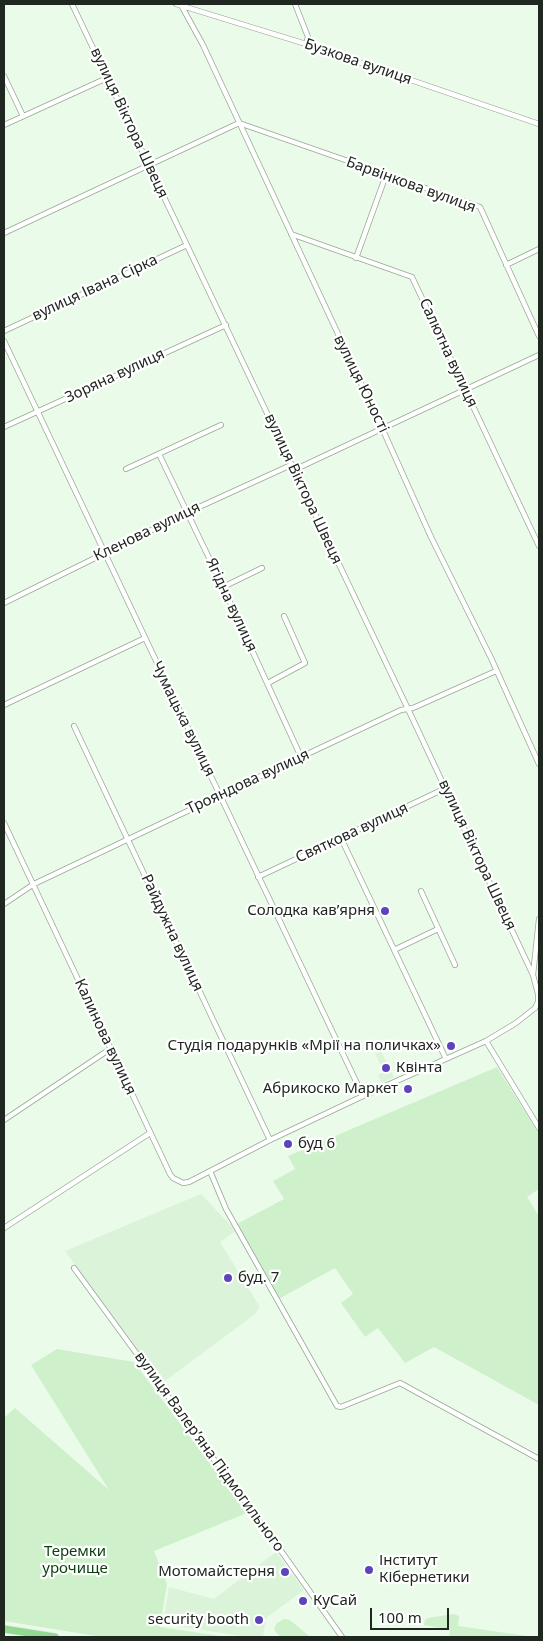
<!DOCTYPE html>
<meta charset="utf-8">
<style>
body{margin:0}
#map{position:relative;width:543px;height:1641px;overflow:hidden;background:#eafce9;font-family:"Noto Sans",sans-serif}
canvas{display:block}
.frame{position:absolute;inset:0;border:5px solid #202720;pointer-events:none}
.scale{position:absolute;left:370px;top:1608px;width:79px;height:22px;box-sizing:border-box;border:2px solid #202720;border-top:0;padding-left:6px;font-size:15px;line-height:18px;white-space:nowrap;color:#202720;-webkit-text-stroke:4px #fff;paint-order:stroke}
</style>
<div id="map">
<canvas width="543" height="1641"></canvas>
<div class="frame"></div>
<div class="scale">100 m</div>
</div>
<script>
const g = document.querySelector('canvas').getContext('2d');
g.lineJoin = 'round';
function fill(path, color) {
  g.fillStyle = color;
  g.fill(path, 'evenodd');
}
function poly(rows) {
  const path = new Path2D();
  for (const r of rows) {
    path.moveTo(r[0], r[1]);
    for (let i = 2; i < r.length; i += 2) path.lineTo(r[i], r[i + 1]);
  }
  return path;
}
function stroke(path, color, width, dash) {
  g.strokeStyle = color;
  g.lineWidth = width;
  g.lineCap = dash ? 'butt' : 'round';
  g.setLineDash(dash || []);
  g.stroke(path);
}
function write(font, color, halo, rows, align = 'center') {
  g.font = font + ' "Noto Sans",sans-serif';
  g.lineWidth = 4.5;
  g.setLineDash([]);
  g.textBaseline = 'middle';
  g.strokeStyle = halo;
  g.fillStyle = color;
  for (const [text, x, y, turn = 0] of rows) {
    g.save();
    g.translate(x, y);
    g.rotate((+turn || 0) * Math.PI / 180);
    g.textAlign = isNaN(turn) ? turn : align;
    if (halo) g.strokeText(text, 0, 0);
    g.fillText(text, 0, 0);
    g.restore();
  }
}
const built = poly([
 [381,1051,394,1077,382,1083,378,1075,384,1072,375,1054],
 [201,1194,236,1231,220,1242,260,1307,254,1315,161,1384,65,1251],
 [276,1552,304,1590,266,1618,263,1637,247,1637,163,1624,169,1587,214,1599]
]);
const green = poly([
 [497,1067,539,1134,539,1189,527,1197,539,1216,539,1405,434,1347,405,1363,378,1328,365,1337,341,1303,353,1294,335,1268,277,1300,235,1225,284,1199,273,1181,295,1169,288,1156],
 [57,1349,134,1362,247,1513,154,1551,167,1584,160,1627,227,1637,102,1637,4,1621,4,1418,15,1408,109,1490,31,1365],
 [453,1614,459,1616,458,1626,534,1637,449,1637,450,1630,424,1625,425,1620,428,1618],
 [284,1619,290,1620,310,1637,282,1637,277,1634,274,1629,277,1623]
]);
const minor = poly([
 [72,4,408,709,533,975],
 [176,4,306,44,539,124],
 [295,4,308,37,306,44],
 [181,5,203,45,382,428,431,537,491,658,539,764],
 [4,76,23,116],
 [4,125,107,78],
 [4,233,239,123,480,207,539,336],
 [291,234,412,277,539,546],
 [356,258,386,175],
 [506,265,539,249],
 [4,331,187,245],
 [4,341,363,1096],
 [4,427,226,325],
 [159,454,223,587,301,757],
 [126,469,221,425],
 [294,470,539,355],
 [223,587,262,568],
 [4,603,186,513,291,465],
 [268,683,305,663,284,616],
 [4,705,145,638],
 [74,726,270,1140],
 [4,823,170,1174,173,1178,183,1183,189,1182,270,1140,363,1096,486,1041,516,1023,535,1008,538,1002,538,994,533,975,539,919],
 [341,838,446,1059],
 [258,877,446,788],
 [421,891,455,965],
 [4,904,34,884,301,757,401,710,413,708,496,671],
 [394,950,438,929],
 [486,1041,539,1128],
 [4,1120,110,1049],
 [210,1171,226,1209,337,1406,341,1407,400,1383,539,1459],
 [4,1228,150,1133],
 [74,1268,284,1555,342,1637]
]);
const trunk = poly([
 [4,1629,55,1637]
]);
const markers = [
 [385,911,5,"#5e44bc"],
 [451,1046,5,"#5e44bc"],
 [386,1068,5,"#5e44bc"],
 [408,1089,5,"#5e44bc"],
 [288,1144,5,"#5e44bc"],
 [228,1278,5,"#5e44bc"],
 [369,1570,5,"#5e44bc"],
 [285,1572,5,"#5e44bc"],
 [303,1601,5,"#5e44bc"],
 [259,1620,5,"#5e44bc"]
];
const streetNames = [
 ["Бузкова вулиця",358,62,19],
 ["вулиця Віктора Швеця",129,123,65],
 ["Барвінкова вулиця",411,185,20],
 ["вулиця Івана Сірка",95,288,-25],
 ["Салютна вулиця",448,353,65],
 ["Зоряна вулиця",115,376,-25],
 ["вулиця Юності",361,384,64],
 ["вулиця Віктора Швеця",303,489,65],
 ["Кленова вулиця",147,532,-26],
 ["Ягідна вулиця",231,605,65],
 ["Чумацька вулиця",183,719,64],
 ["Трояндова вулиця",248,782,-25],
 ["Святкова вулиця",352,833,-25],
 ["вулиця Віктора Швеця",477,855,65],
 ["Райдужна вулиця",172,933,65],
 ["Калинова вулиця",105,1037,65],
 ["вулиця Валерʼяна Підмогильного",209,1452,54]
];
const poiNames = [
 ["Солодка кав’ярня",375,911],
 ["Студія подарунків «Мрії на поличках»",441,1046],
 ["Квінта",396,1068,"left"],
 ["Абрикоско Маркет",398,1089],
 ["буд 6",298,1144,"left"],
 ["буд. 7",238,1278,"left"],
 ["Інститут",379,1561,"left"],
 ["Кібернетики",379,1578,"left"],
 ["Мотомайстерня",275,1572],
 ["КуСай",313,1601,"left"],
 ["security booth",249,1620]
];
const parkNames = [
 ["Теремки",75,1552],
 ["урочище",75,1569]
];
fill(built, '#dbf3d9');
fill(green, '#cef0cb');
stroke(minor, '#97a795', 6);
stroke(trunk, '#e9e9e9', 9);
stroke(minor, '#fff', 4.5);
stroke(trunk, '#8fda8e', 7);
for (const [x, y, r, color] of markers) {
  const dot = new Path2D();
  dot.arc(x, y, r, 0, 2 * Math.PI);
  g.fillStyle = color;
  g.fill(dot);
  stroke(dot, '#fff', 2);
}
write('15px', '#202720', '#fff', streetNames);
write('15px', '#202720', '#fff', poiNames, 'right');
write('15px', '#093f0b', '#fff', parkNames);
</script>
